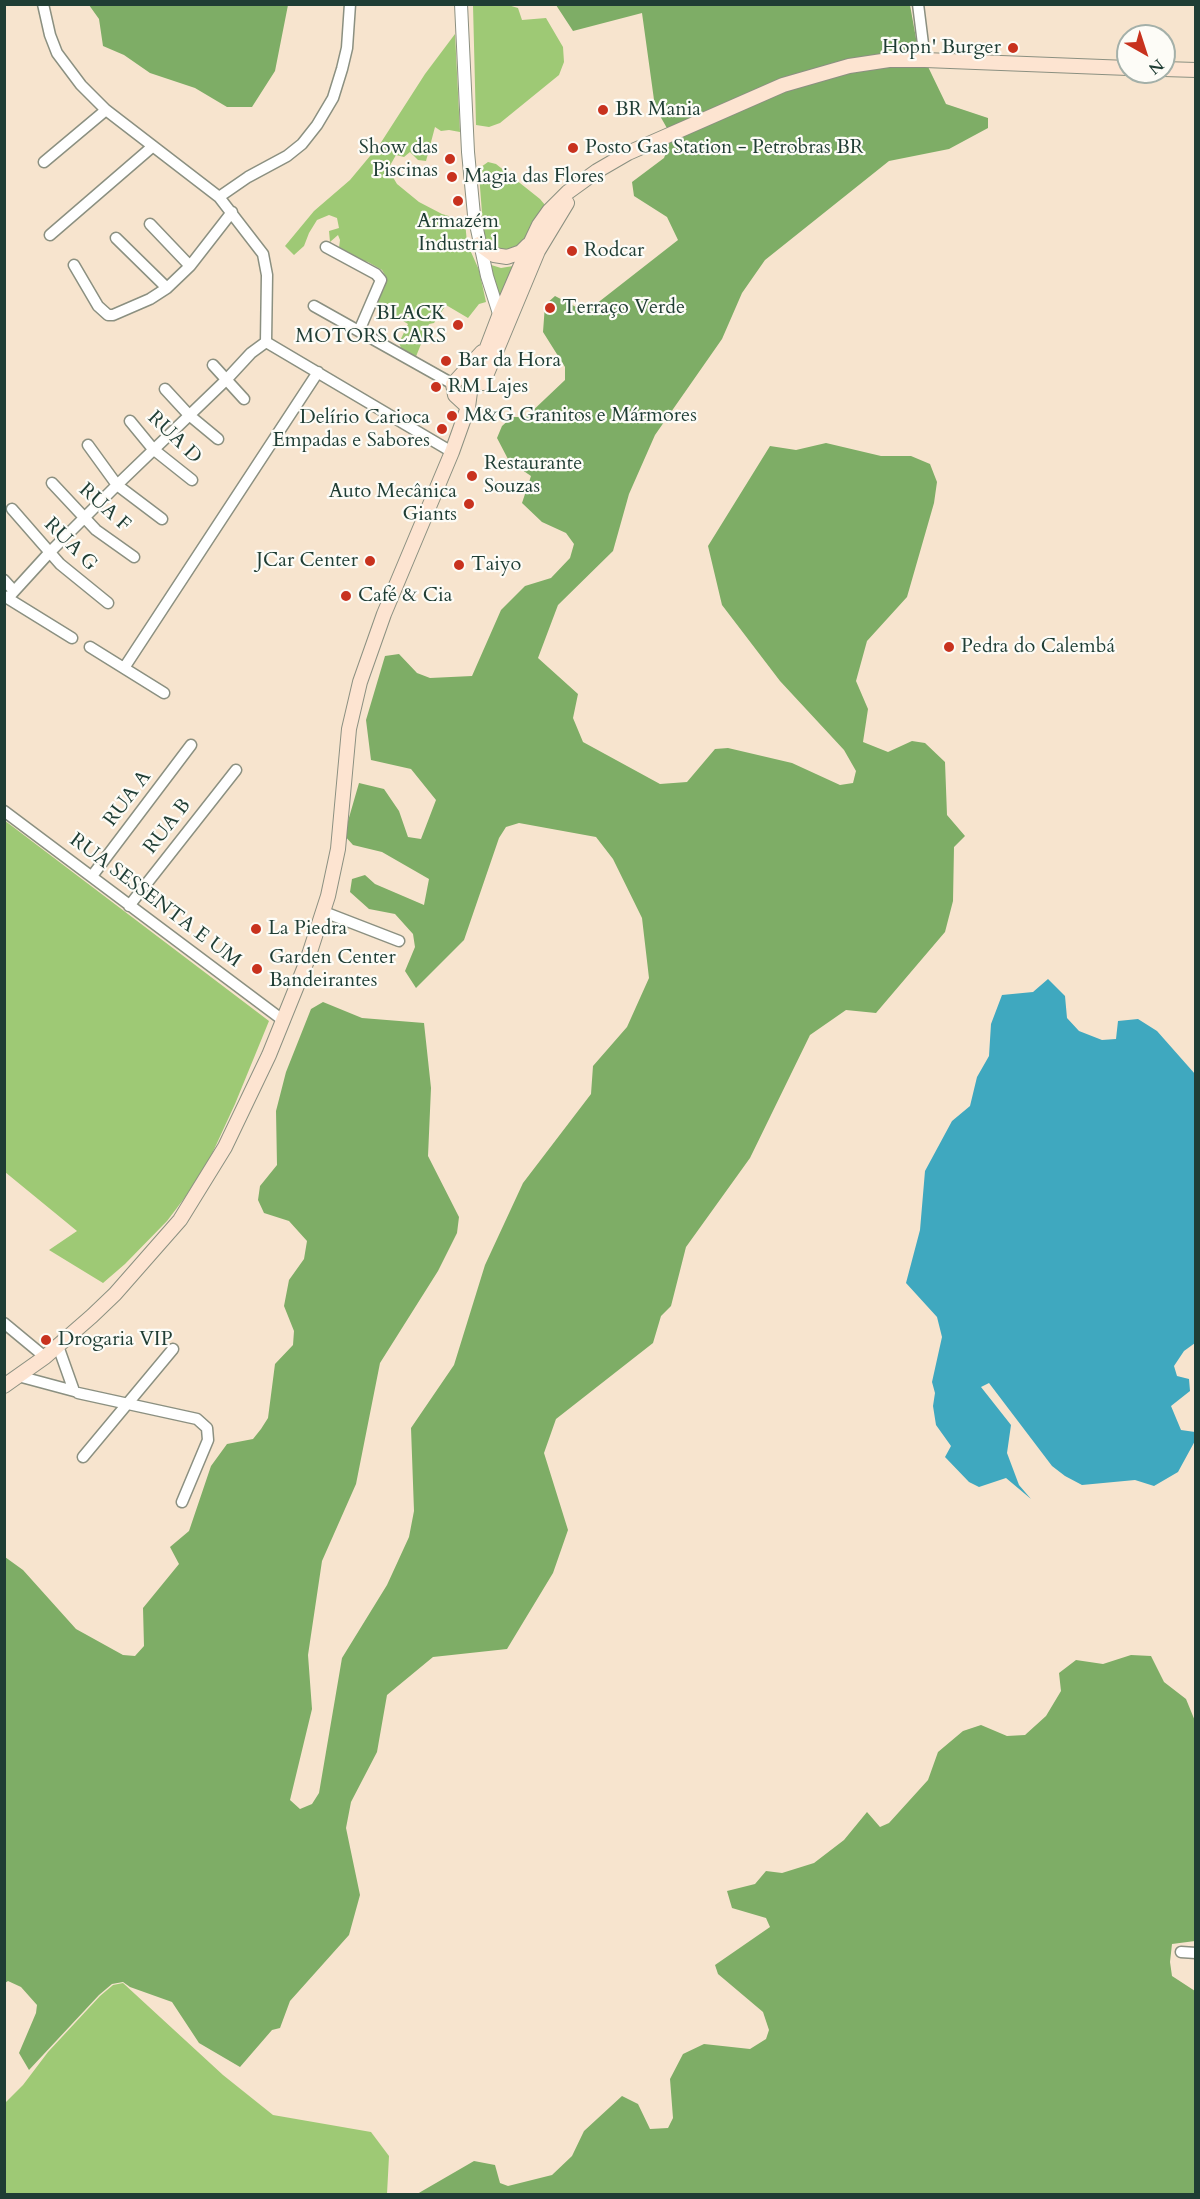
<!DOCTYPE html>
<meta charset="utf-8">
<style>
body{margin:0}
#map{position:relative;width:1200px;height:2199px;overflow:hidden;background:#f7e4ce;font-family:Cardo,serif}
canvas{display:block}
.frame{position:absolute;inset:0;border:6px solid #1f3d34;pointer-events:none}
.north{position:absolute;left:1116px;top:24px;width:60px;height:60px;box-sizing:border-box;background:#fdfcf7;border:2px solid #a4b0a9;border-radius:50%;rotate:141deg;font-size:16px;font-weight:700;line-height:24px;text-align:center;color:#1f3d34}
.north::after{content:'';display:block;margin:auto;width:21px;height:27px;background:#c8321e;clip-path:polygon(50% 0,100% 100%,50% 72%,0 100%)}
</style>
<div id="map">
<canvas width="1200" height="2199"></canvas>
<div class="frame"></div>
<div class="north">N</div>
</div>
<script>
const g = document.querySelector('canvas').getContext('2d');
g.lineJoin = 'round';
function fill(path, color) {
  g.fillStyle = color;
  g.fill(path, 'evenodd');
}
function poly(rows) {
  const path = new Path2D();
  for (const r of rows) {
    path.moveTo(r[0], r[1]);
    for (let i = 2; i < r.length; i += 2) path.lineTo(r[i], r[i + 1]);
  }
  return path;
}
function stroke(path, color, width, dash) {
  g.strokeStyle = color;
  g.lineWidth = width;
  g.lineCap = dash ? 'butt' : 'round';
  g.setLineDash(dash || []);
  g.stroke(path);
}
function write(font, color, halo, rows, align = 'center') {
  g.font = font + ' Cardo,serif';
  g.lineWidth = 4.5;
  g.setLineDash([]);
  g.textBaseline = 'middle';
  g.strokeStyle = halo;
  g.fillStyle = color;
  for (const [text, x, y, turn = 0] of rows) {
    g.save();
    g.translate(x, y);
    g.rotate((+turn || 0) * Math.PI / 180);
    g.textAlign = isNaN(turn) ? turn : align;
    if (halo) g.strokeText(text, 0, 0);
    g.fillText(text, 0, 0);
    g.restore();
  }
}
const green = poly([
 [473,5,508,5,518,8,522,20,546,18,563,47,564,62,559,75,500,123,489,127,476,125],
 [455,34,460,132,449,130,441,131,435,127,426,161,418,160,410,152,404,157,396,155,388,169,397,184,419,202,442,214,465,221,467,243,479,270,486,302,479,304,468,318,446,305,434,323,429,324,415,359,402,350,399,343,408,324,375,304,384,289,386,277,382,270,368,262,355,259,339,248,340,240,338,235,330,242,329,231,339,228,337,218,329,215,317,220,309,233,304,246,294,255,285,246,314,211,350,180,380,144,425,74],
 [488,162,496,164,540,199,545,205,544,211,516,250,500,254,484,239,479,174,481,167],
 [488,264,501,268,519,265,500,308],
 [4,820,269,1021,235,1104,211,1156,186,1196,167,1221,125,1264,103,1283,49,1250,77,1231,5,1172],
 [123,1983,223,2075,273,2115,371,2132,389,2156,387,2194,5,2194,5,2103,23,2085,48,2052,100,1996,113,1985]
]);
const forest = poly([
 [89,5,288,5,275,71,252,107,227,107,195,88,150,73,124,55,103,46,99,19],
 [556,5,910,5,917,44,946,104,988,118,988,128,949,149,889,161,765,260,742,293,722,339,655,435,629,494,613,551,558,605,538,658,578,694,573,718,583,742,660,784,687,782,715,749,728,748,792,763,840,785,853,783,856,771,844,750,780,681,722,605,708,546,770,446,796,450,826,443,881,456,911,456,930,464,937,482,934,503,907,597,867,641,856,681,868,709,863,742,888,752,912,741,925,743,945,762,947,815,965,836,954,847,953,901,945,932,876,1013,846,1010,810,1035,750,1158,686,1247,671,1306,661,1316,653,1343,556,1419,544,1453,568,1530,553,1573,507,1649,433,1657,387,1695,377,1752,351,1802,346,1828,360,1895,349,1935,290,2001,280,2028,272,2030,240,2067,199,2043,172,2002,130,1987,123,1982,112,1984,99,1995,29,2070,19,2053,36,2013,37,2005,21,1987,8,1981,5,1983,5,1557,23,1570,76,1629,123,1655,135,1656,144,1646,143,1608,179,1564,170,1547,189,1531,211,1466,227,1444,253,1439,261,1429,268,1418,275,1364,293,1345,294,1331,284,1306,289,1280,304,1259,307,1241,289,1221,264,1213,258,1200,260,1186,277,1165,276,1111,286,1072,311,1009,323,1002,362,1018,424,1023,431,1088,428,1156,459,1217,457,1233,438,1271,380,1363,356,1484,322,1561,308,1655,312,1709,290,1800,300,1809,312,1804,319,1793,342,1658,387,1585,409,1537,414,1511,411,1428,454,1365,485,1265,523,1183,591,1094,593,1066,627,1027,649,978,642,918,613,859,596,837,519,823,506,827,499,838,464,940,416,988,405,971,415,947,413,934,395,914,369,909,350,892,352,879,365,875,375,884,424,905,429,879,382,852,353,845,344,835,359,783,384,789,399,811,408,837,421,839,436,800,411,769,371,760,366,720,385,656,399,654,417,673,430,678,472,676,501,610,525,586,551,578,570,558,574,544,566,533,542,522,522,503,531,476,509,461,497,438,502,426,512,417,526,417,565,380,565,367,543,332,545,305,555,296,578,308,591,308,678,240,667,217,634,196,632,182,664,158,669,145,668,130,655,107,642,13,573,31],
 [1131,1655,1151,1656,1164,1682,1186,1699,1195,1721,1195,1941,1172,1944,1170,1962,1172,1976,1195,1991,1195,2194,417,2194,474,2161,495,2165,500,2183,508,2186,552,2175,572,2156,584,2131,622,2096,638,2104,650,2129,668,2128,673,2118,670,2079,683,2054,704,2044,750,2049,766,2039,769,2030,763,2012,718,1974,715,1965,770,1927,766,1918,732,1908,727,1891,755,1884,766,1871,782,1873,814,1863,844,1840,867,1812,880,1827,889,1823,928,1780,938,1752,963,1731,981,1725,1007,1736,1025,1735,1046,1716,1061,1691,1059,1673,1076,1660,1103,1664]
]);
const water = poly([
 [1048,979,1065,996,1067,1018,1079,1031,1102,1040,1116,1039,1118,1021,1138,1019,1157,1031,1195,1074,1195,1343,1184,1351,1174,1366,1177,1376,1189,1379,1190,1391,1171,1406,1181,1430,1195,1432,1196,1439,1178,1472,1154,1486,1135,1480,1082,1485,1065,1476,1052,1466,989,1383,981,1387,1011,1425,1007,1453,1019,1485,1031,1499,1006,1478,979,1487,969,1482,945,1457,951,1446,936,1425,933,1406,935,1393,932,1382,942,1337,937,1317,906,1283,920,1230,925,1171,952,1121,970,1106,977,1077,989,1056,991,1024,1002,995,1033,992]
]);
const minor = poly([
 [43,4,50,35,57,53,81,85,106,110,219,197,263,254,267,275,266,342],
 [918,4,925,60],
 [44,162,106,110],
 [219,197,248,177,287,156,302,144,317,125,333,98,342,69,347,48,350,4],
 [150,224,190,266],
 [50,235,152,147],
 [116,238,167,288],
 [326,247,376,274,381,280,359,331],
 [74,265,98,306,108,315,113,315,150,299,167,288,190,266,232,212],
 [314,306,453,384],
 [266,342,452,452],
 [213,365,244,399],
 [165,389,189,415,218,439],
 [130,421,153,449,192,480],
 [88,445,117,485,162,519],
 [52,483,96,530,134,557],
 [12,509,60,564,108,603],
 [4,580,14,591],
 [4,596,72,638],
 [8,598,49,553,117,485,226,380,251,353,266,342],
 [90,647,164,693],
 [124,668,318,372],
 [4,811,284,1021],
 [92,876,191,745],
 [129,906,236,770],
 [324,912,399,941],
 [4,1323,45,1357],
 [58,1346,74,1391],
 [18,1376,74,1391],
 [78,1393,197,1419,207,1428,208,1440,182,1502],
 [83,1457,173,1349],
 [1181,1952,1196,1953]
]);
const tertiary = poly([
 [461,4,468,152,474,215,487,276,501,320]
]);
const secondary = poly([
 [1164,69,1196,70],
 [479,244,494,255,507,257,521,252,528,245],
 [483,383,538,251,567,203],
 [468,407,455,395,453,384,482,352],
 [4,1386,45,1357,92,1316,115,1294,180,1220,225,1147,269,1055,307,961,328,896,338,849,349,729,360,682,384,614,452,452,468,407,470,392,499,316,530,244,539,225,549,211,568,192,597,171,628,153,783,85,849,66,889,60,925,60,1128,68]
]);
const markers = [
 [1013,48,6,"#c8321e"],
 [603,110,6,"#c8321e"],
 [573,148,6,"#c8321e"],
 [450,159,6,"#c8321e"],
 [452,177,6,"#c8321e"],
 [458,201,6,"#c8321e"],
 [572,251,6,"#c8321e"],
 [550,308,6,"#c8321e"],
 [458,325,6,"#c8321e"],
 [446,361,6,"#c8321e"],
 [436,387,6,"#c8321e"],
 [452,416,6,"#c8321e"],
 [442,429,6,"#c8321e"],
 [472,476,6,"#c8321e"],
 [469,504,6,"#c8321e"],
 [370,561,6,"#c8321e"],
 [459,565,6,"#c8321e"],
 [346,596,6,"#c8321e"],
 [949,647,6,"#c8321e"],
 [256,929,6,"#c8321e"],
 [257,969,6,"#c8321e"],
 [46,1340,6,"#c8321e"]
];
const poiNames = [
 ["Hopn' Burger",1001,48,"right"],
 ["BR Mania",615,110],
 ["Show das",438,148,"right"],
 ["Piscinas",438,171,"right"],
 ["Posto Gas Station - Petrobras BR",585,148],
 ["Magia das Flores",464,177],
 ["Armazém",458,222,"center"],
 ["Industrial",458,245,"center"],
 ["Rodcar",584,251],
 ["Terraço Verde",562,308],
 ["BLACK",446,314,"right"],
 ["MOTORS CARS",446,337,"right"],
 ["Bar da Hora",458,361],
 ["RM Lajes",448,387],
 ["M&G Granitos e Mármores",464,416],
 ["Delírio Carioca",430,418,"right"],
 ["Empadas e Sabores",430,441,"right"],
 ["Restaurante",484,464],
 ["Souzas",484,487],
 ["Auto Mecânica",457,492,"right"],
 ["Giants",457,515,"right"],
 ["JCar Center",358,561,"right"],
 ["Taiyo",471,565],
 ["Café & Cia",358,596],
 ["Pedra do Calembá",961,647],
 ["La Piedra",268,929],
 ["Garden Center",269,958],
 ["Bandeirantes",269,981],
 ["Drogaria VIP",58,1340]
];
const streetNames = [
 ["RUA D",174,438,44],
 ["RUA F",104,508,42],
 ["RUA G",70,545,45],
 ["RUA A",128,799,-53],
 ["RUA B",168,827,-52],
 ["RUA SESSENTA E UM",155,901,37]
];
fill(green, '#9ec975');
fill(forest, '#7ead66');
fill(water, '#3fa8bf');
stroke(minor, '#8b9081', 13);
stroke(tertiary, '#8b9081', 14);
stroke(secondary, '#8b9081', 16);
stroke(minor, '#fff', 10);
stroke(tertiary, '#fff', 12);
stroke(secondary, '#fde4d1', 14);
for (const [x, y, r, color] of markers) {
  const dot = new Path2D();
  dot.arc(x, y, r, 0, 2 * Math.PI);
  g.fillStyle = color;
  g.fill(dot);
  stroke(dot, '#fdfcf7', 2);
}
write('20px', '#1f3d34', '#fdfcf7', poiNames, 'left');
write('20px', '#1f3d34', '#fdfcf7', streetNames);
</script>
